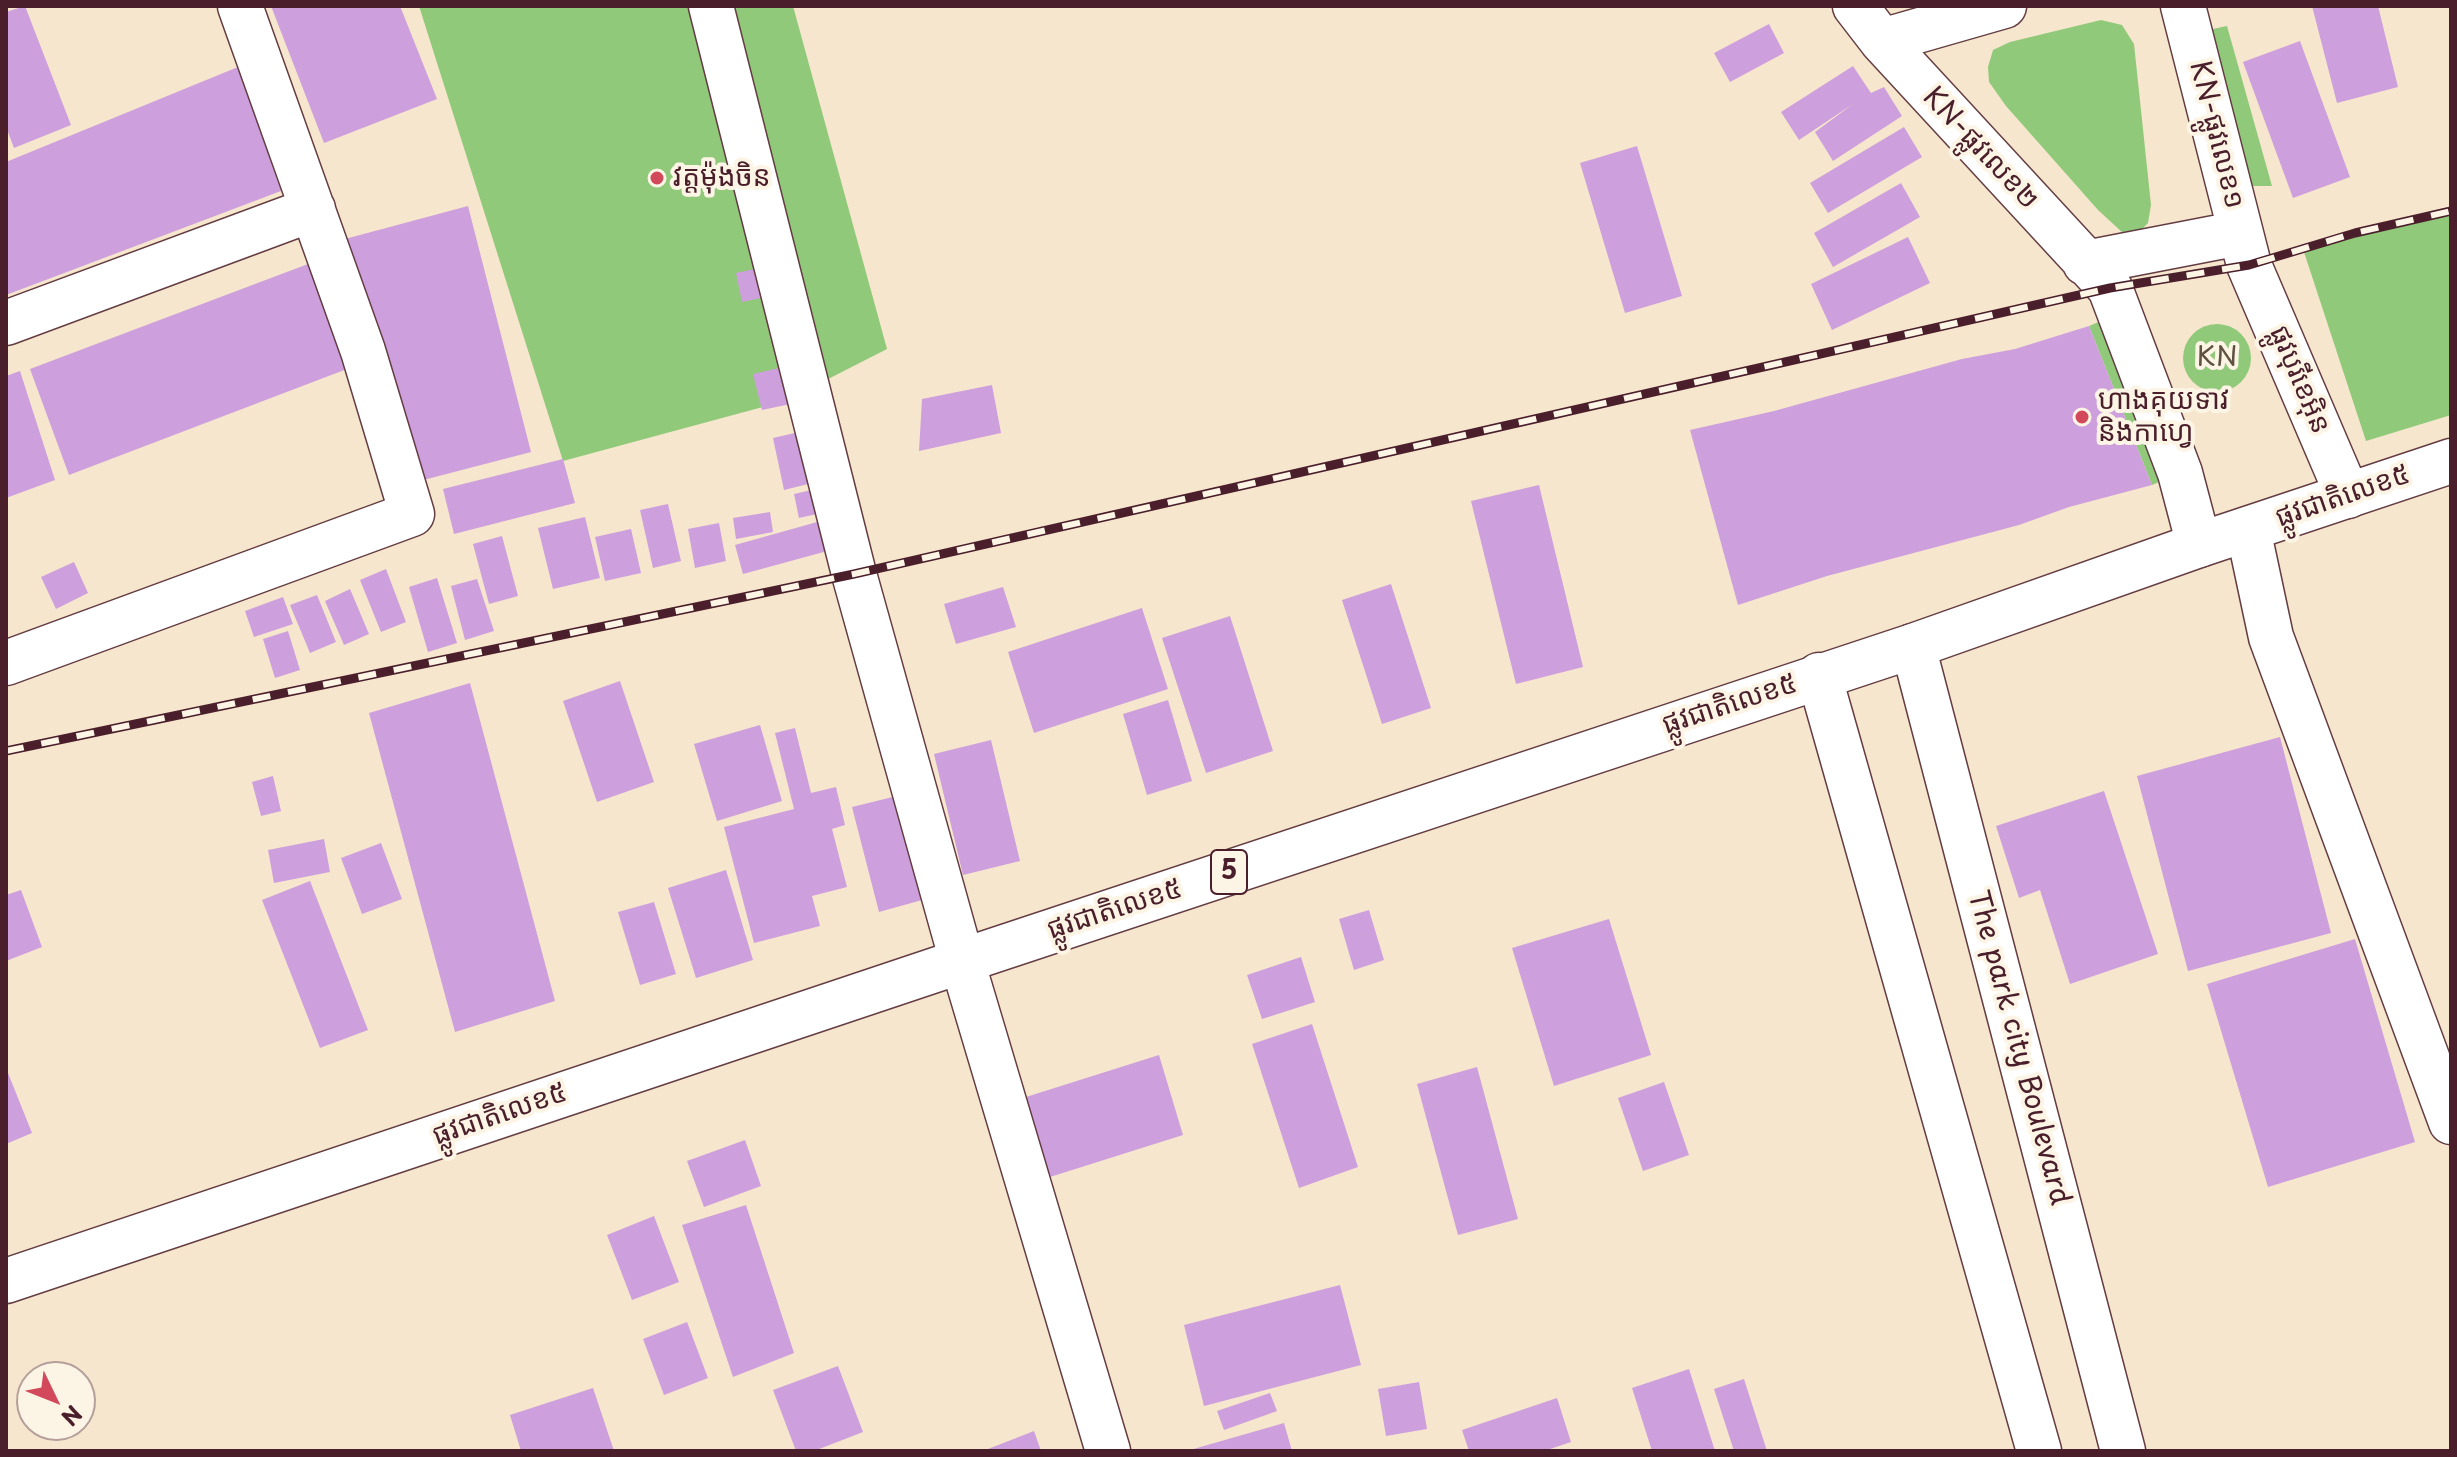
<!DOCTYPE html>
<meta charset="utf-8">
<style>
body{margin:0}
#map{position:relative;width:2457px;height:1457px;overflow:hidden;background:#f6e6cd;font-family:"Playpen Sans",sans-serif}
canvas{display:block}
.frame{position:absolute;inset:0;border:8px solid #4a1f2b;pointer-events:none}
.north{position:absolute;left:16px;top:1361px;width:80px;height:80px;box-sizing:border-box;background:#fcf5e5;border:2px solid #b59f9b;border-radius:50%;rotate:133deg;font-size:22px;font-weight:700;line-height:32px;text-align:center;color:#4a1f2b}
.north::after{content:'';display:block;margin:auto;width:28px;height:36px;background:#d1495b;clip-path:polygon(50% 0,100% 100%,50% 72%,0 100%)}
</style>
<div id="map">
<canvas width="2457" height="1457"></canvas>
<div class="frame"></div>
<div class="north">N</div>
</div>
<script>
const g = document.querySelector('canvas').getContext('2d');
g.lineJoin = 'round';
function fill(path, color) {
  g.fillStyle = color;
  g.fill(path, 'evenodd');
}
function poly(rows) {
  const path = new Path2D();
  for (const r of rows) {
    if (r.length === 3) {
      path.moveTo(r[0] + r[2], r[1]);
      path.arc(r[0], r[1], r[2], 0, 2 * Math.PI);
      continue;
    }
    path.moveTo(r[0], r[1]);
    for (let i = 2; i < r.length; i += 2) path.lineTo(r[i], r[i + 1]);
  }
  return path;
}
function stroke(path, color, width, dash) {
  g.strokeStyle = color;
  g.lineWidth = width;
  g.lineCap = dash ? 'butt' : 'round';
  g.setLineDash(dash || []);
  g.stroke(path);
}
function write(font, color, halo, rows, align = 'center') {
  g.font = font + ' "Playpen Sans","Noto Sans Khmer",sans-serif';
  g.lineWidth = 8;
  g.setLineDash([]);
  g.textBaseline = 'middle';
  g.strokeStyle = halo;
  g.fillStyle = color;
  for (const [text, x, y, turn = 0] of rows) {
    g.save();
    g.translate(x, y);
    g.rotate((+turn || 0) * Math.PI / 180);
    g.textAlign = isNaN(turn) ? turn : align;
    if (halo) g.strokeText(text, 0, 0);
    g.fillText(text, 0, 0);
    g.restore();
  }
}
const green = poly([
 [419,6,793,6,887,349,785,401,563,461],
 [2101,20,2122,25,2134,44,2151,205,2148,223,2141,230,2123,233,2098,210,2006,106,1989,82,1988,67,1993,50,2010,42],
 [2227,26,2272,186,2250,186,2208,30],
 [2451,215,2451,415,2366,441,2303,249],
 [2120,313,2180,473,2152,485,2089,326],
 [2217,358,34]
]);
const building = poly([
 [25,6,71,125,14,148,6,127,6,12],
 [271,6,400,6,437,99,324,143],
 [2312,6,2378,6,2398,87,2337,103],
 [1769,24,1784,53,1730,82,1714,53],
 [2300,41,2350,177,2293,198,2243,62],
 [1853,66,1871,93,1884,87,1902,116,1833,161,1815,132,1853,104,1799,140,1781,112],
 [238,67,281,191,6,295,6,162],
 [1904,127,1922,157,1828,213,1810,183],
 [1637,146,1682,296,1625,313,1580,163],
 [1901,183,1920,217,1833,267,1814,233],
 [468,206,531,452,408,484,345,239],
 [1908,237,1930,283,1832,330,1811,284],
 [308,264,347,369,69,475,30,369],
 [769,266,775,295,742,302,736,273],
 [2089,326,2152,485,2069,507,2019,525,1827,576,1738,605,1690,430,1774,411,1962,359,2015,349],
 [792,365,800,402,762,410,753,374],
 [20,371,55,480,6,498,6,376],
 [992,385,1001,433,919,451,922,399],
 [808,430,820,481,784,490,773,438],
 [563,459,575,503,454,534,443,489],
 [1539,485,1583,667,1516,684,1471,501],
 [825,487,830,511,799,518,794,494],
 [668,504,681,561,653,568,640,510],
 [770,512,773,532,736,539,733,518],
 [585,517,600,578,553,589,538,528],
 [835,517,842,547,743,574,735,545],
 [719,523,726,561,695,568,688,529],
 [631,529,641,573,605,581,595,537],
 [502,536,518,596,489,604,473,544],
 [74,562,88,593,56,609,41,577],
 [386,569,406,622,381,632,360,580],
 [437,578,457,643,428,652,409,587],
 [477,579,494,631,465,640,451,586],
 [1391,584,1431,708,1382,724,1342,600],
 [1003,587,1016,627,956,644,944,604],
 [350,589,369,634,344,645,325,601],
 [317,595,336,642,310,653,290,605],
 [283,597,293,624,254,637,245,611],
 [1142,608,1168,689,1034,733,1008,652],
 [1230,616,1273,751,1206,773,1162,638],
 [288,631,300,670,275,678,263,639],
 [620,681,654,782,597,802,563,701],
 [470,683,555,1001,455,1032,369,713],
 [1168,700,1192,781,1147,795,1123,714],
 [760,725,782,801,717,821,694,744],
 [795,728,811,793,836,787,845,825,832,829,847,887,812,896,820,926,754,943,724,827,794,809,775,733],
 [2280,737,2331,933,2188,971,2137,776],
 [991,740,1020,861,963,875,934,754],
 [273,776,281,811,261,816,252,782],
 [2104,791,2158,954,2070,984,2040,890,2019,898,1996,826],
 [913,792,940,895,879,912,852,807],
 [324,839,330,872,274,883,268,850],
 [381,843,402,899,362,914,341,858],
 [726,870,753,960,696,978,668,888],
 [310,881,368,1030,320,1048,262,900],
 [21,890,42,947,6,961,6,895],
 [654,902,676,974,640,985,618,912],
 [1369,910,1384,960,1354,970,1339,919],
 [1609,919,1651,1055,1554,1086,1512,948],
 [2355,939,2415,1142,2268,1187,2207,984],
 [1301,957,1315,1002,1262,1019,1247,975],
 [1312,1024,1358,1167,1299,1188,1252,1044],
 [1159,1055,1183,1135,1050,1177,1026,1097],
 [1477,1067,1518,1219,1458,1235,1417,1084],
 [6,1068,32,1133,6,1144],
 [1664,1082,1689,1155,1643,1171,1618,1098],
 [745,1140,761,1186,704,1207,687,1161],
 [746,1205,794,1353,733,1377,682,1225],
 [654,1216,679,1282,632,1300,607,1235],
 [1340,1285,1361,1365,1204,1406,1184,1325],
 [687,1322,708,1378,664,1395,643,1339],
 [838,1366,863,1432,814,1451,796,1451,773,1390],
 [1689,1369,1715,1451,1652,1451,1632,1388],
 [1744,1379,1767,1451,1734,1451,1714,1389],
 [1419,1382,1427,1429,1386,1436,1378,1389],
 [593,1388,614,1451,521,1451,510,1415],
 [1270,1393,1277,1411,1224,1430,1217,1411],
 [1557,1398,1571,1442,1544,1451,1469,1451,1462,1430],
 [1284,1423,1292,1451,1190,1451,1190,1450],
 [1034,1431,1041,1451,983,1451]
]);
const minor = poly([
 [711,6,854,574,962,961,1108,1451],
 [1855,6,1882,41,2110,288,2180,473,2199,545],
 [2183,6,2249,265,2348,496],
 [1882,41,2004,6],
 [2085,263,2240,233],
 [6,323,313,209],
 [2248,529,2271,637,2451,1122],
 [1913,646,2123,1451],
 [6,663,412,514,363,351,240,6],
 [1819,675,2039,1451]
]);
const highway = poly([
 [6,1281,962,961,1913,646,2199,545,2451,461]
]);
const rail = poly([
 [6,751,854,574,2110,288,2249,265,2355,233,2451,211]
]);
const markers = [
 [657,178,8,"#d1495b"],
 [2082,417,8,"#d1495b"]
];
const shields = [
 [1229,872,36]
];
const shieldNames = [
 ["5",1229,872]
];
const streetNames = [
 ["KN-ផ្លូវលេខ១",2216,135,76],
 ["KN-ផ្លូវលេខ២",1980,149,47],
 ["ផ្លូវបុរីខេអ៊ិន",2299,380,67],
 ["ផ្លូវជាតិលេខ៥",2343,497,-19],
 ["ផ្លូវជាតិលេខ៥",1730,705,-18],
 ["ផ្លូវជាតិលេខ៥",1115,910,-18],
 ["The park city Boulevard",2018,1048,75],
 ["ផ្លូវជាតិលេខ៥",500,1115,-19]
];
const poiNames = [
 ["វត្តម៉ុងចិន",673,178],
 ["ហាងគុយទាវ",2098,401],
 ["និងកាហ្វេ",2098,433]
];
const parkNames = [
 ["KN",2217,358]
];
fill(green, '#91c97b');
fill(building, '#cd9fdd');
stroke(minor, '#643d43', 47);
stroke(highway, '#643d43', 47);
stroke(minor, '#fff', 44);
stroke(highway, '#fff', 44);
stroke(rail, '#4a1f2b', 9);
stroke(rail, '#fcf5e5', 6, [18]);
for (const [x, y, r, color] of markers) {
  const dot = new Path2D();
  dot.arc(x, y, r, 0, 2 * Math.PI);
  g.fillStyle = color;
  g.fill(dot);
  stroke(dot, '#fcf5e5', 3);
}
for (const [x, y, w] of shields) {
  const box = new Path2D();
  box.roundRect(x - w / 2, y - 22, w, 44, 6);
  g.fillStyle = '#fcf5e5';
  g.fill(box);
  stroke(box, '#4a1f2b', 2);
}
write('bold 26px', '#4a1f2b', null, shieldNames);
write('28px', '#4a1f2b', '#fcf5e5', streetNames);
write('28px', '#4a1f2b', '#fcf5e5', poiNames, 'left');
write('28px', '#5f5243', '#fcf5e5', parkNames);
</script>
